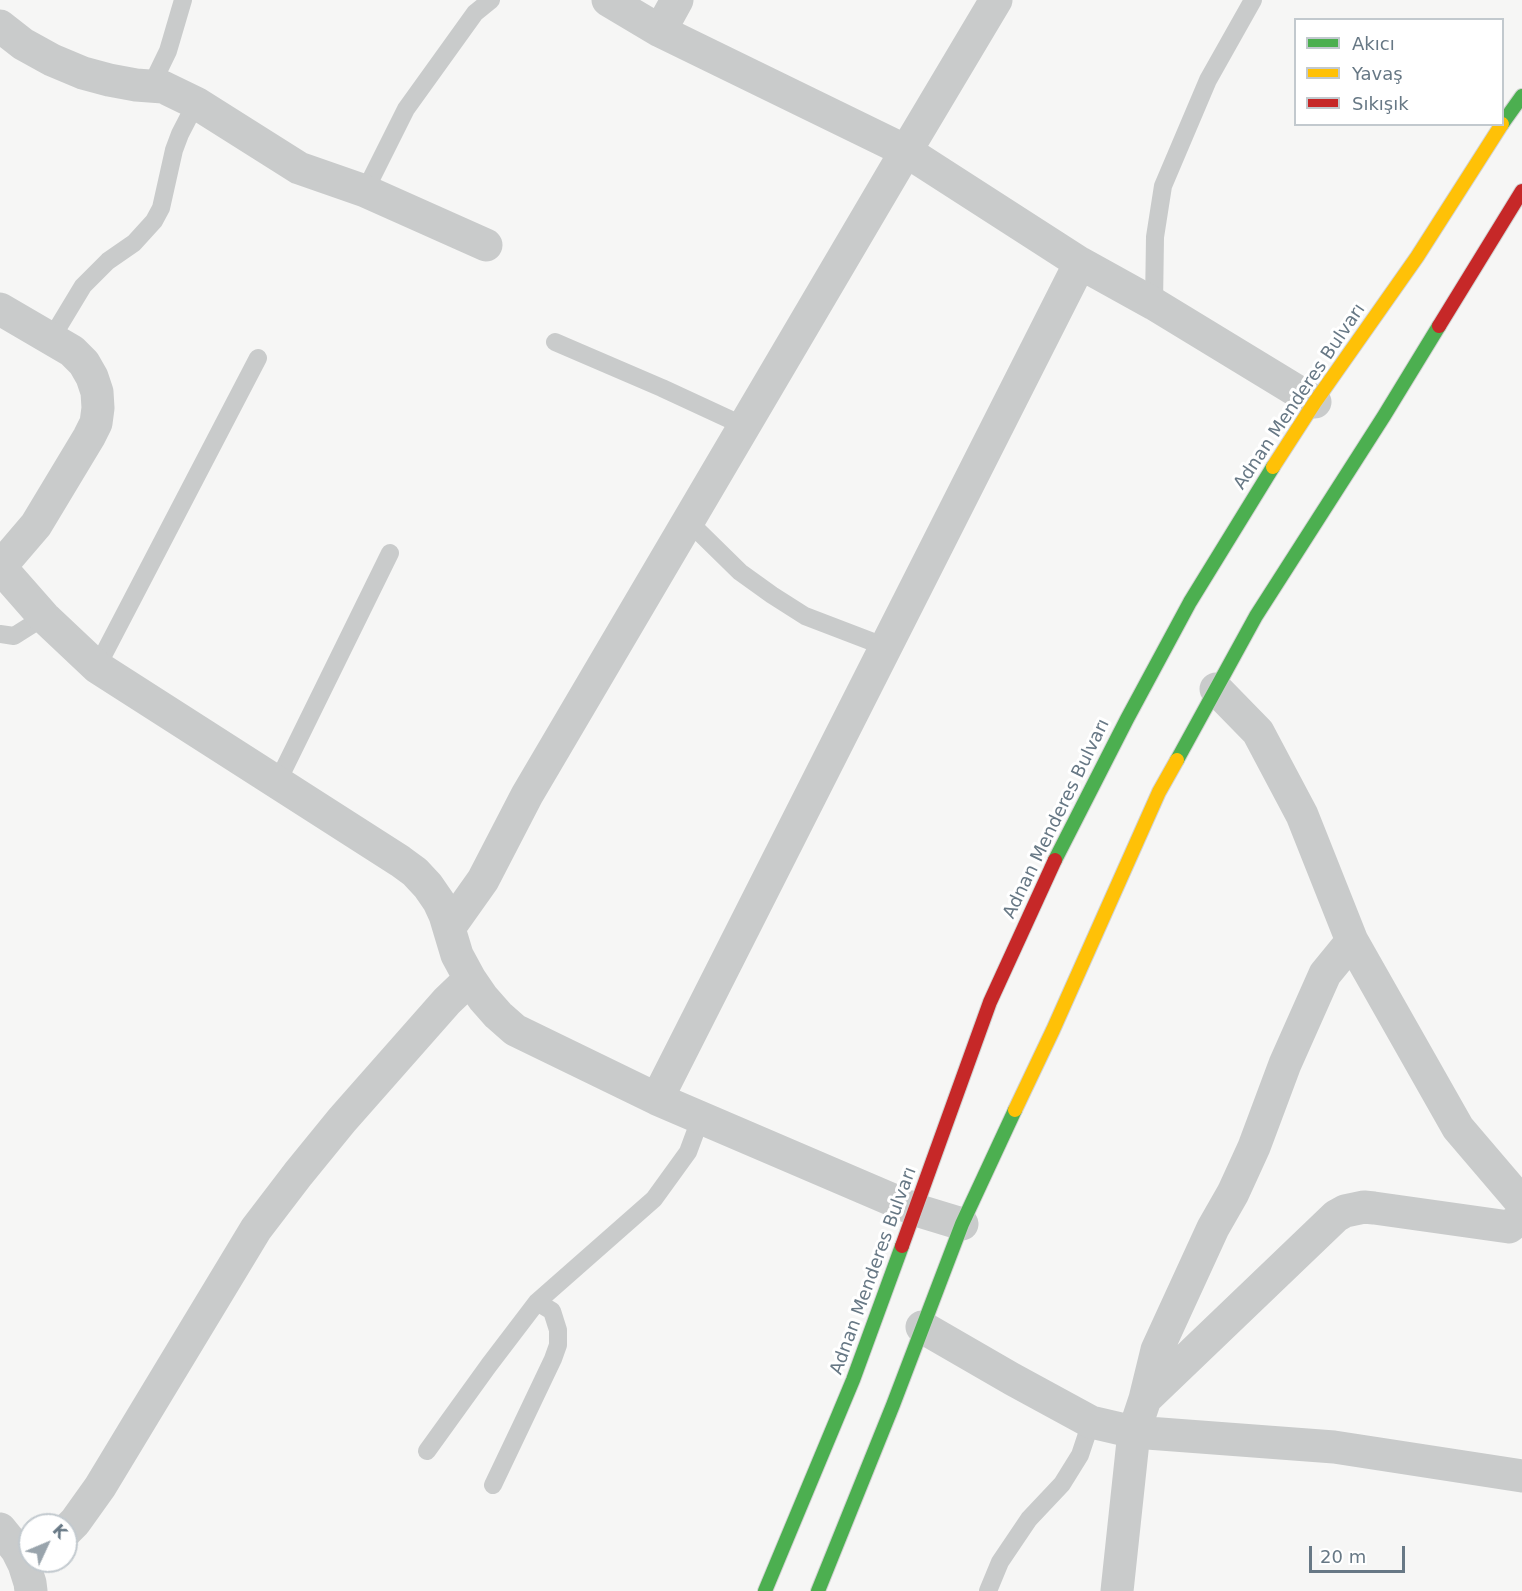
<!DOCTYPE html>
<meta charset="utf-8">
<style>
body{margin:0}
#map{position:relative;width:1522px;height:1591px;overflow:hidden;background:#f6f6f5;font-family:"DejaVu Sans",sans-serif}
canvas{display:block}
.legend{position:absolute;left:1294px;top:18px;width:210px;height:108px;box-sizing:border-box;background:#fff;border:2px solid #c2c9ce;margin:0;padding:8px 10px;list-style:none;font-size:18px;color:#677885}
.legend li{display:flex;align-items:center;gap:12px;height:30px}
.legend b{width:30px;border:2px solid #c2c9ce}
.north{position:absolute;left:18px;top:1513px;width:60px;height:60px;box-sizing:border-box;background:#fff;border:2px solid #c2c9ce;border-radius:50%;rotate:46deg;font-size:16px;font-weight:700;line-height:24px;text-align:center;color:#677885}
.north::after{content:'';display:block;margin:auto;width:21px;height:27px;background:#99a4ac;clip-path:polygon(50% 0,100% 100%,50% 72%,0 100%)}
.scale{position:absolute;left:1309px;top:1546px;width:96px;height:27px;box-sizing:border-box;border:3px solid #677885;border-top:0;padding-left:8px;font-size:18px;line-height:21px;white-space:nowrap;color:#677885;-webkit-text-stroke:4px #fff;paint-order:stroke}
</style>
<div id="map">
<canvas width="1522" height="1591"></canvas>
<ul class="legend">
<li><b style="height:8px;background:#4caf50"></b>Akıcı</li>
<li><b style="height:8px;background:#ffc107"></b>Yavaş</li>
<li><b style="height:8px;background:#c62828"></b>Sıkışık</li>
</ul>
<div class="north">K</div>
<div class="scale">20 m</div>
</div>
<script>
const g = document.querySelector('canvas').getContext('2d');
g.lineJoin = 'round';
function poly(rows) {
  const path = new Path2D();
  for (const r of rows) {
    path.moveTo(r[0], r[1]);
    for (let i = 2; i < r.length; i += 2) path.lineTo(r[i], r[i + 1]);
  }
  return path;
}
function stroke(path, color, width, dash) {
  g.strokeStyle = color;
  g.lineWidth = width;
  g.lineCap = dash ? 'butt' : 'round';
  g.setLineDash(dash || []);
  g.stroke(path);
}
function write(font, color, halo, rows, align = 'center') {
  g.font = font + ' "DejaVu Sans",sans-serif';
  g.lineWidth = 6;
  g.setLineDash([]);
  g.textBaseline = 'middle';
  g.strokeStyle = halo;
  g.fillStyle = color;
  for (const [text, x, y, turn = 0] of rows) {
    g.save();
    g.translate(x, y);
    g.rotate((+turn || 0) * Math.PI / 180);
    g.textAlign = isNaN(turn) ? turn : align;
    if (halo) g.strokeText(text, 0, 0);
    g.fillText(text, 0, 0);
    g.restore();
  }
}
const lane = poly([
 [151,86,168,51,183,0],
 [365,191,406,109,475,13,491,0],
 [1154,304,1155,237,1163,186,1208,80,1253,0],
 [51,339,83,286,108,261,134,243,154,221,161,208,174,150,180,134,196,103],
 [555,342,662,388,744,426],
 [688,521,740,572,772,595,805,616,886,647],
 [0,634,14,636,44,617],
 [97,667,258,358],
 [277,783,390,553],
 [427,1451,489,1365,537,1302,654,1199,688,1152,701,1117],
 [493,1485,553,1359,558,1345,558,1330,552,1311,537,1302],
 [988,1591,1000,1562,1029,1519,1062,1484,1080,1455,1091,1422]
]);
const street = poly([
 [608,0,660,31,906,151,1080,263,1154,304,1315,402],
 [0,26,23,44,52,60,83,73,109,80,136,85,163,87,196,103,299,168,365,191,486,245],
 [660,31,677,0],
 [0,309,72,351,84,363,92,377,97,392,98,408,96,423,89,437,36,525,0,567],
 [0,567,44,617,97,667,400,861,415,872,428,886,439,902,445,915,457,955,470,979,483,998,498,1015,515,1030,657,1099,916,1210,962,1224],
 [1216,689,1258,732,1302,815,1352,941,1458,1128,1522,1203],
 [449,928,483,880,527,795,906,151,996,0],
 [657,1099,1080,263],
 [922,1327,1012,1379,1091,1422,1134,1432,1334,1447,1522,1476],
 [1145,1399,1336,1216,1345,1211,1364,1207,1374,1208,1509,1227,1522,1217],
 [0,1529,17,1550,24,1564,30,1583,31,1591],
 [66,1531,75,1522,100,1487,256,1229,298,1174,342,1120,447,1001,470,979],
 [1117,1591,1134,1432,1145,1399,1157,1350,1213,1228,1233,1193,1254,1147,1285,1064,1325,974,1352,941]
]);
const fast = poly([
 [1502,124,1522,96],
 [1177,760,1256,616,1384,416,1439,326],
 [1055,860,1127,719,1190,602,1273,467],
 [765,1591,853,1380,902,1246],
 [818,1591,893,1405,962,1224,1015,1110]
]);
const slow = poly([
 [1273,467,1315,402,1417,257,1502,124],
 [1015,1110,1053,1030,1159,792,1177,760]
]);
const jam = poly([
 [1439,326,1522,191],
 [902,1246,990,1002,1055,860]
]);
const streetNames = [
 ["Adnan Menderes Bulvarı",1300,397,-56],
 ["Adnan Menderes Bulvarı",1057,819,-64],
 ["Adnan Menderes Bulvarı",874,1271,-70]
];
stroke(fast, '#d2d3d3', 16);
stroke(slow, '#d2d3d3', 16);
stroke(jam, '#d2d3d3', 16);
stroke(lane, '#c9cbcb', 18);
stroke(street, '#c9cbcb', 33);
stroke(fast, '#4caf50', 14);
stroke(slow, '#ffc107', 14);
stroke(jam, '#c62828', 14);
write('18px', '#677885', '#fff', streetNames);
</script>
